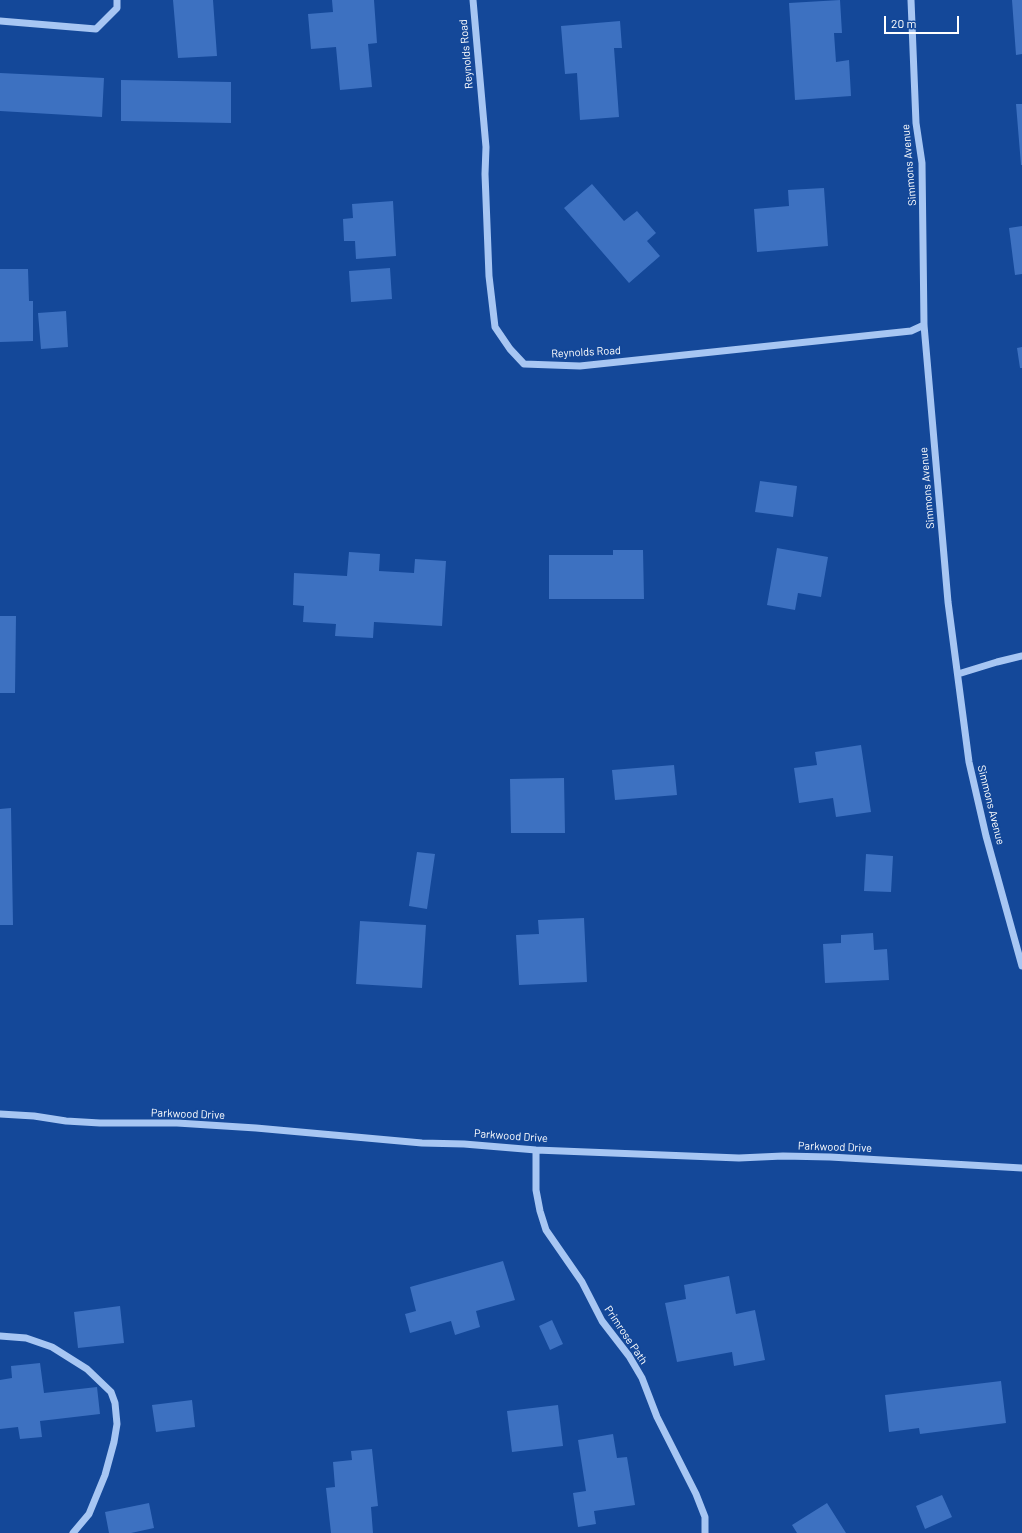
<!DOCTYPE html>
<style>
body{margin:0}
#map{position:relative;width:1022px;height:1533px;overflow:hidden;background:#144899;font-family:Barlow,sans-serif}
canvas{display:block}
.scale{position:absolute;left:884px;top:16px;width:75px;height:18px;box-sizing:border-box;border:2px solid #fff;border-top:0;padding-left:5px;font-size:12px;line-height:14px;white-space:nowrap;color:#fff;-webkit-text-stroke:3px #144899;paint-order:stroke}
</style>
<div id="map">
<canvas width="1022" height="1533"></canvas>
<div class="scale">20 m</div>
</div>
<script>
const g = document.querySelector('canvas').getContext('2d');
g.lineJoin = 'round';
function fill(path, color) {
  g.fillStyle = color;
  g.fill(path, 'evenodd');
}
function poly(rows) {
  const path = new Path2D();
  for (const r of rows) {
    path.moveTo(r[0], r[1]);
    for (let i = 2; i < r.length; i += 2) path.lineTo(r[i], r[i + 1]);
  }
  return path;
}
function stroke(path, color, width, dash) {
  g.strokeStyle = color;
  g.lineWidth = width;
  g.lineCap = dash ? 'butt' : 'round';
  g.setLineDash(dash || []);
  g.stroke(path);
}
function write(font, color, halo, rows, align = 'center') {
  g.font = font + ' Barlow,sans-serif';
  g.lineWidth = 3.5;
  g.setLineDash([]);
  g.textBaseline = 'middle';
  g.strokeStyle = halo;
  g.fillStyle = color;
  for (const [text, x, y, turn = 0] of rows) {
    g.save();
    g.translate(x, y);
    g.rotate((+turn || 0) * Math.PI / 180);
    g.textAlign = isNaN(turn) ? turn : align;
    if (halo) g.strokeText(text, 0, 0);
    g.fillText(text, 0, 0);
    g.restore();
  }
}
const building = poly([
 [173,0,213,0,217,56,178,58],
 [332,0,374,0,377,43,368,44,372,87,340,90,336,47,311,49,308,14,333,12],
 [840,0,842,33,834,33,836,62,849,60,851,96,795,100,789,3],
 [1012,0,1022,0,1022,54,1016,55],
 [620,21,622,48,614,48,619,117,580,120,577,73,565,74,561,26],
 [0,73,104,78,102,117,0,111],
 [121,80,231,82,231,123,121,121],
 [1016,104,1022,104,1022,165,1021,165],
 [592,184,624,221,637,211,656,233,647,241,660,256,629,283,564,208],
 [824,188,828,246,757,252,754,209,789,206,788,190],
 [393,201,396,256,356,259,355,241,344,241,343,219,353,218,352,204],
 [1022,226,1022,274,1015,275,1009,228],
 [390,268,392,299,351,302,349,271],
 [0,269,28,269,29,301,33,301,33,341,0,342],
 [66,311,68,347,41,349,38,313],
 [1022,347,1022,368,1020,368,1017,348],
 [760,481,797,486,793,517,755,512],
 [777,548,828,557,821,597,798,593,795,610,767,605],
 [613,550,643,550,644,599,549,599,549,555,613,555],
 [349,552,380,554,379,571,414,573,415,559,446,561,442,626,374,622,373,638,335,636,336,624,303,622,304,606,293,605,294,573,347,576],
 [0,616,16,616,15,693,0,693],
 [861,745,871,812,836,817,833,798,799,803,794,768,817,765,815,752],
 [674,765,677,795,615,800,612,770],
 [564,778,565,833,511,833,510,779],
 [11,808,13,925,0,925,0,809],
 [417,852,435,854,427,909,409,906],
 [866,854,893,856,891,892,864,891],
 [584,918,587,982,519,985,516,935,539,934,538,920],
 [360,921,426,925,422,988,356,984],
 [873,933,874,950,887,949,889,980,825,983,823,944,841,943,841,935],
 [503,1261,515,1300,476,1311,480,1327,455,1335,451,1321,410,1333,405,1314,416,1311,410,1287],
 [729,1276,736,1314,755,1310,765,1360,734,1366,732,1352,677,1362,665,1303,686,1299,684,1285],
 [120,1306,124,1343,78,1348,74,1312],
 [552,1320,563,1344,550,1350,539,1326],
 [40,1363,44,1393,97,1387,100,1414,40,1421,42,1437,20,1439,18,1427,0,1429,0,1380,12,1378,11,1366],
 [1001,1381,1006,1423,920,1434,919,1428,889,1432,885,1395],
 [192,1400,195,1427,156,1432,152,1405],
 [558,1405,563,1446,512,1452,507,1411],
 [613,1434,617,1458,627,1457,635,1505,594,1511,596,1524,578,1527,573,1493,586,1491,578,1440],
 [372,1449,378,1506,371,1507,373,1533,331,1533,326,1488,335,1487,333,1462,352,1460,351,1451],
 [942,1495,952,1517,925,1529,916,1506],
 [149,1503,154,1528,131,1533,109,1533,105,1512],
 [827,1503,846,1533,797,1533,792,1525]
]);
const minor = poly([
 [473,0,486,147,485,174,489,276,495,327,510,349,524,364,580,366,911,331,924,325],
 [911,0,916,123,922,163,924,325,948,602,969,762,986,836,1022,966],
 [0,21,96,29,117,8,117,0],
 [958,674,997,662,1022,656],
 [0,1114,34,1116,66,1121,100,1123,177,1123,256,1128,422,1143,464,1144,536,1150,739,1158,783,1156,830,1157,1022,1168],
 [536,1150,536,1190,540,1211,546,1230,582,1282,602,1321,629,1356,642,1378,657,1417,696,1494,705,1517,705,1533],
 [0,1336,26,1338,52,1347,87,1369,111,1392,115,1403,117,1424,114,1442,105,1475,89,1514,73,1533]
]);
const streetNames = [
 ["Reynolds Road",466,54,-95],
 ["Simmons Avenue",909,165,-95],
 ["Reynolds Road",586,352,-3],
 ["Simmons Avenue",927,488,-95],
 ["Simmons Avenue",991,805,76],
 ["Parkwood Drive",188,1114,2],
 ["Parkwood Drive",511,1136,4],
 ["Parkwood Drive",835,1147,2],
 ["Primrose Path",626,1335,56]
];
fill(building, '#3d71c1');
stroke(minor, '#a7c6f3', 7);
write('11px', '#fff', '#144899', streetNames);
</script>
